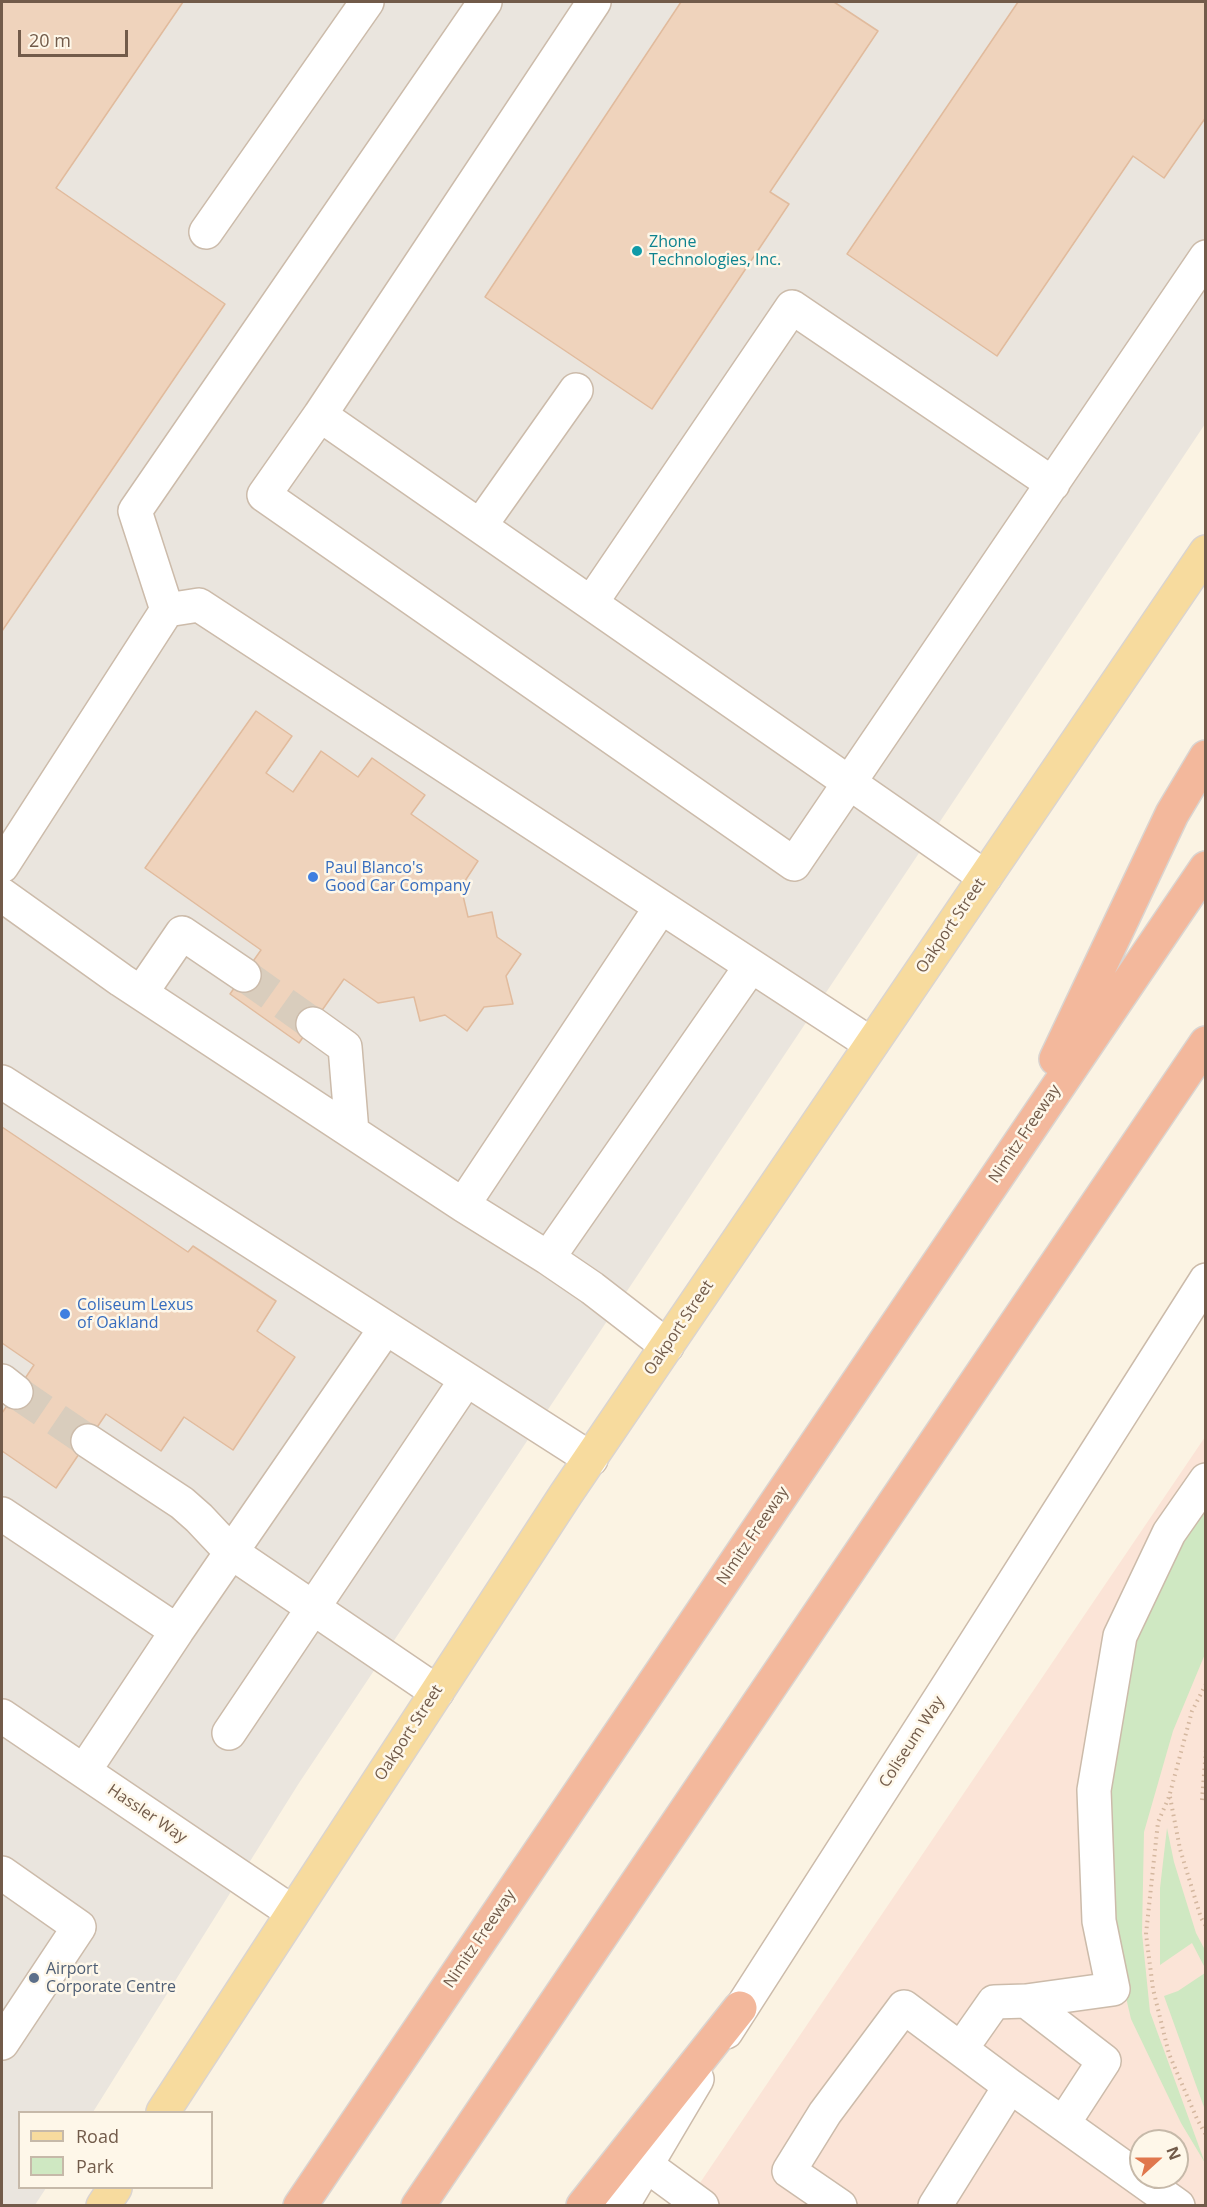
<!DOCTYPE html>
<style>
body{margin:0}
#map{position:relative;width:1207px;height:2207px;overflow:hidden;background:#fbf3e3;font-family:"Open Sans",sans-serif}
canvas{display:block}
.frame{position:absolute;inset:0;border:3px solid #725b4a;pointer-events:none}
.legend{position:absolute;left:18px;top:2111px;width:195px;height:78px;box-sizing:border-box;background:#fef7e9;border:2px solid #c6b9a9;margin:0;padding:8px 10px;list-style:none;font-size:18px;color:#725b4a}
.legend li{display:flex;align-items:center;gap:12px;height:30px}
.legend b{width:30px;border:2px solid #c6b9a9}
.north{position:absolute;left:1129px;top:2129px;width:60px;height:60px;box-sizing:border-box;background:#fef7e9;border:2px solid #c6b9a9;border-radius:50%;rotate:69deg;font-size:16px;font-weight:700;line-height:24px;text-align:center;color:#725b4a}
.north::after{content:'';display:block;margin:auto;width:21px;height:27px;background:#e0774d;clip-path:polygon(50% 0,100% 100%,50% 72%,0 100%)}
.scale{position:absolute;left:18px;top:30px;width:110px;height:27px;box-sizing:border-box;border:3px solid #725b4a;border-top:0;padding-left:8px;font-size:18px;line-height:21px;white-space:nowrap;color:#725b4a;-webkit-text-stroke:4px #fef7e9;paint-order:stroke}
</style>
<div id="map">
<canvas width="1207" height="2207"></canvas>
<div class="frame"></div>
<ul class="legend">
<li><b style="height:8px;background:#f7db9e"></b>Road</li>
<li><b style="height:16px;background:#cfe8c2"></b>Park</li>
</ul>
<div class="north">N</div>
<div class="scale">20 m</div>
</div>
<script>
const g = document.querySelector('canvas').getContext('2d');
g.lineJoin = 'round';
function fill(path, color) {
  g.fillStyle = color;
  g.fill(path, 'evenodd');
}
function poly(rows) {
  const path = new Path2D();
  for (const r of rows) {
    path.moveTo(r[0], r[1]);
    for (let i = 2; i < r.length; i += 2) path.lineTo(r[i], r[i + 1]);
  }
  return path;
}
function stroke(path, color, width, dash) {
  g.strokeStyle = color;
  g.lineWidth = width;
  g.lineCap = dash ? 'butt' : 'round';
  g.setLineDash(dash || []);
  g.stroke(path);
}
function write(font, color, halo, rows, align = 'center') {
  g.font = font + ' "Open Sans",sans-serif';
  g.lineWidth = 5;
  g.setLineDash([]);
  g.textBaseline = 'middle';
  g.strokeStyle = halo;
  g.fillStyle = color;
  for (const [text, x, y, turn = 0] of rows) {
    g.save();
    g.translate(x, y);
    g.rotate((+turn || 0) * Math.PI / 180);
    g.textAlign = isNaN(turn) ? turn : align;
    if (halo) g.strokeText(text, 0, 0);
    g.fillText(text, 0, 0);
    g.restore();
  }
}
const commercial = poly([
 [1205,1437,1205,2205,685,2205],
 [1141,2141,1177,2141,1177,2177,1141,2177]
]);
const industrial = poly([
 [2,2,1205,2,1205,424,299,1783,93,2112,20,2112,20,2188,46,2188,35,2205,2,2206]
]);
const green = poly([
 [1205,1500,1205,1654,1173,1731,1144,1832,1142,1933,1150,2012,1205,2163,1181,2123,1131,2019,1120,1972,1104,1882,1108,1789,1138,1625,1168,1558],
 [1167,1828,1174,1862,1196,1933,1205,1950,1205,1968,1192,1943,1160,1965,1160,1888],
 [1205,1973,1205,2110,1164,1996,1178,1991]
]);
const building = poly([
 [2,2,183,2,56,188,225,304,2,631,2,2],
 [681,2,834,2,878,31,770,192,789,204,652,409,485,297,681,2],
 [1018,2,1206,2,1206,117,1164,178,1133,156,997,356,847,254,1018,2],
 [256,711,292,736,266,773,293,792,321,751,358,777,372,758,425,795,411,814,478,861,461,887,468,917,492,912,497,937,521,954,506,976,513,1004,484,1007,467,1031,445,1015,420,1021,414,997,378,1003,344,979,299,1043,230,994,261,950,145,868,256,711],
 [2,1127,188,1252,193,1246,276,1301,257,1331,295,1357,233,1450,184,1417,161,1451,106,1414,56,1488,2,1451,2,1413,34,1365,2,1343,2,1127]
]);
const minorTunnel = poly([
 [244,975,313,1024],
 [16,1392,88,1441]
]);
const path = poly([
 [1206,1684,1192,1711,1169,1797,1158,1822,1146,1934,1153,1989,1169,2054,1197,2119,1206,2135],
 [1170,1797,1180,1849,1201,1918,1206,1926],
 [1202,1800,1206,1749]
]);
const minor = poly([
 [594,2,320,415,985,877],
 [206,232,367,2],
 [320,415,264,495,794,864,1206,257],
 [480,526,576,390],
 [591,603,792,307,1053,484],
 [167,610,135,511,485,2],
 [2,866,167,610,199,605,871,1044],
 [2,895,121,980,463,1205,661,907],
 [141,993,182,933,244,975],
 [313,1024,345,1047,352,1132],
 [2,1082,591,1459],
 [463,1205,548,1258,751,966],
 [548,1258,592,1288,667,1346],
 [2,1381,16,1392],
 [88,1441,182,1503,199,1518,231,1552,437,1692],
 [2,1514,177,1631,385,1329],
 [2,1716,292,1912],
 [229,1733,466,1380],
 [84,1771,177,1631],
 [2,1873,79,1927,2,2043],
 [1026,2001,1113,1989,1099,1921,1094,1790,1120,1636,1169,1533,1206,1480],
 [726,2032,948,1686,1206,1280],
 [961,2049,994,2002,1026,2001,1104,2061,1063,2124],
 [646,2165,702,2206],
 [622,2206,697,2079],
 [840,2206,789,2171,825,2113,904,2007,1010,2086],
 [935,2206,1010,2086,1178,2206]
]);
const major = poly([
 [163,2112,566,1494,1206,552],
 [103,2206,115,2188]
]);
const highway = poly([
 [1056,1059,1172,814,1206,757],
 [300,2206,1206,868],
 [418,2206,1206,1043],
 [583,2206,740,2008]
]);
const markers = [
 [637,251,6,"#0f9aa8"],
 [313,877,6,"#3f7fe0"],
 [65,1314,6,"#3f7fe0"],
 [34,1978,6,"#5c6f8a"]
];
const cultureNames = [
 ["Zhone",649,242],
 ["Technologies, Inc.",649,260]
];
const shopNames = [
 ["Paul Blanco's",325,868],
 ["Good Car Company",325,886],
 ["Coliseum Lexus",77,1305],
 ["of Oakland",77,1323]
];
const streetNames = [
 ["Oakport Street",951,926,-56],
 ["Nimitz Freeway",1025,1134,-56],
 ["Oakport Street",679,1328,-56],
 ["Nimitz Freeway",753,1536,-56],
 ["Oakport Street",409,1733,-57],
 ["Coliseum Way",912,1742,-57],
 ["Hassler Way",147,1814,34],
 ["Nimitz Freeway",480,1939,-56]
];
const serviceNames = [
 ["Airport",46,1969],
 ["Corporate Centre",46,1987]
];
fill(commercial, '#fbe4d7');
fill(industrial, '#eae5de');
fill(green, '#cfe8c2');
fill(building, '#efd3bc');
stroke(building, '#e1bb9d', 1.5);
stroke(minorTunnel, '#d9cdbd', 33, [33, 16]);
stroke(minor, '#cba', 36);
stroke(major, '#dad4d0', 36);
stroke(highway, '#dad4d0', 36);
stroke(path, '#d4b79f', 4, [1.5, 4.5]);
stroke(minor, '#fff', 33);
stroke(major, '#f7db9e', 33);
stroke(highway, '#f3b89c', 33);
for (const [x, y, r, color] of markers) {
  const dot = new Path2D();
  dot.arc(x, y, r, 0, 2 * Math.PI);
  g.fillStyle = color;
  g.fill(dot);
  stroke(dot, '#fef7e9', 2);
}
write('16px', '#0d838f', '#fef7e9', cultureNames, 'left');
write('16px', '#366cbe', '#fef7e9', shopNames, 'left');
write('16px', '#725b4a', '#fef7e9', streetNames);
write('16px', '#4e5e75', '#fef7e9', serviceNames, 'left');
</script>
